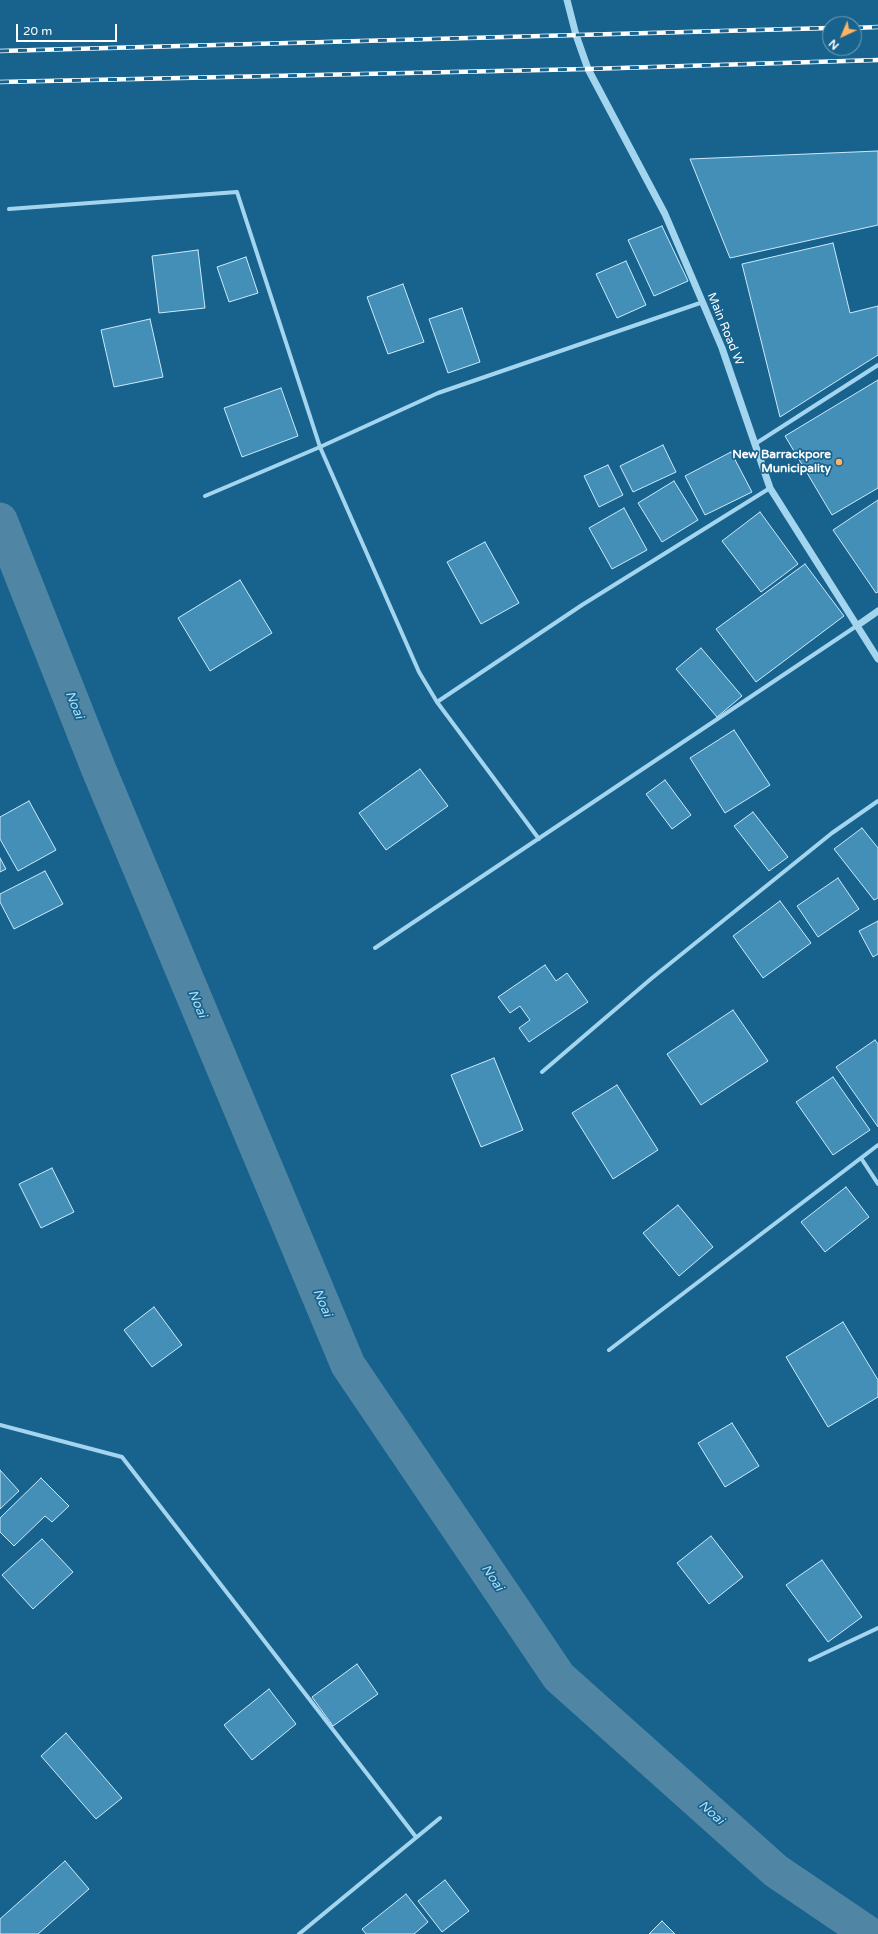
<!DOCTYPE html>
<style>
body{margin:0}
#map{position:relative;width:878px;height:1934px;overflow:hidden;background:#18638e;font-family:"Varela Round",sans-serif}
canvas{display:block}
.north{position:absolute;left:822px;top:16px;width:40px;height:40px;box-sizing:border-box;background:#18638e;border:1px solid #74a1bb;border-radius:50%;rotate:224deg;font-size:11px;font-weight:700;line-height:16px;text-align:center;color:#fff}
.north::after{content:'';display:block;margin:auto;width:14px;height:18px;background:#ffb362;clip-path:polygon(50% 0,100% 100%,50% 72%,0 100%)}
.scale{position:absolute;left:16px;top:24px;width:101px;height:18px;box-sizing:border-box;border:2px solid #fff;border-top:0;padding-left:5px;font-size:12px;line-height:14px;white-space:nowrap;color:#fff;-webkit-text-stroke:3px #18638e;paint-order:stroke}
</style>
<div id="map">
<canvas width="878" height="1934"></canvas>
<div class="north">N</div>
<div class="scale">20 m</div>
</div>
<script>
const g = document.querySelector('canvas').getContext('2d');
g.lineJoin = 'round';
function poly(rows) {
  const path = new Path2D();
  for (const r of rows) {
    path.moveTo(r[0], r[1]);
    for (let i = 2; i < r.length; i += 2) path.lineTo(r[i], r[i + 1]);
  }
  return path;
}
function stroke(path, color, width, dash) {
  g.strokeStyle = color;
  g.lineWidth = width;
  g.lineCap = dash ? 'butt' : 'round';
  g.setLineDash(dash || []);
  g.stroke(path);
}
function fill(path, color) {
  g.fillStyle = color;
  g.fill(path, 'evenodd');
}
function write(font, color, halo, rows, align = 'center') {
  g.font = font + ' "Varela Round",sans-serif';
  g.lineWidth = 3.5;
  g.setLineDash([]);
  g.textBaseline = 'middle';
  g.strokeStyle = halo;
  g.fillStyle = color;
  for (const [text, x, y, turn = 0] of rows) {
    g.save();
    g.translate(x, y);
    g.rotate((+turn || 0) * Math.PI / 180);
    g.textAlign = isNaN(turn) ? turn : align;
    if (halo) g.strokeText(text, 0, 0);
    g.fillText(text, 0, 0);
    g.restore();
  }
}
const canal = poly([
 [0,520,99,770,348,1365,559,1677,776,1871,869,1934]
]);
const building = poly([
 [878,151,878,225,730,258,690,159,878,151],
 [662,226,688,281,654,296,628,240,662,226],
 [833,243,850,313,878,306,878,355,780,417,742,264,833,243],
 [198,250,205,308,159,313,152,256,198,250],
 [246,257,258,293,229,302,217,267,246,257],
 [626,261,646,305,617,318,596,274,626,261],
 [403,284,424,342,388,354,367,297,403,284],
 [462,308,480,362,448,373,429,319,462,308],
 [150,319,163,377,114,387,101,330,150,319],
 [878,380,878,488,832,515,785,436,878,380],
 [281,388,298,436,242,457,224,408,281,388],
 [663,445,676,472,633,492,620,466,663,445],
 [731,452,752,492,705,515,685,476,731,452],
 [608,465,623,495,599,507,584,476,608,465],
 [674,481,698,520,662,542,638,503,674,481],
 [878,500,878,592,876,593,833,530,878,500],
 [624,508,647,550,612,569,589,528,624,508],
 [760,512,798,564,761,592,722,541,760,512],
 [485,542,519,603,481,624,447,562,485,542],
 [805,564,844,616,756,682,716,629,805,564],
 [240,580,272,633,210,671,178,618,240,580],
 [701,648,742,696,717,717,676,669,701,648],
 [734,730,770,785,725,813,690,758,734,730],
 [420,769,448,806,386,850,359,813,420,769],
 [665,780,691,815,672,829,646,794,665,780],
 [29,801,56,850,18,871,0,839,0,817,29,801],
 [753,812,788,857,769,871,734,826,753,812],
 [862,828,878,848,878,898,874,900,834,849,862,828],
 [0,858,6,869,0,872,0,858],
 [45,871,63,904,14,929,0,902,0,894,45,871],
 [838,878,859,909,818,937,797,906,838,878],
 [780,901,811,943,763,978,733,936,780,901],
 [878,921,878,954,873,957,859,931,878,921],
 [545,965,556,981,567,973,588,1002,529,1042,519,1028,530,1020,520,1006,510,1013,498,997,545,965],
 [733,1010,768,1061,701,1105,667,1054,733,1010],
 [875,1040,878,1044,878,1127,836,1067,875,1040],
 [494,1058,523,1130,481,1147,451,1075,494,1058],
 [833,1077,870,1130,833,1155,796,1102,833,1077],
 [617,1085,658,1150,613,1179,572,1113,617,1085],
 [52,1168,74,1212,41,1228,19,1184,52,1168],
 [846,1187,869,1217,825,1252,801,1222,846,1187],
 [678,1205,713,1247,679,1276,643,1233,678,1205],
 [154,1307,182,1345,152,1367,124,1330,154,1307],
 [843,1322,878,1380,878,1397,828,1427,786,1357,843,1322],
 [732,1423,759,1466,725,1487,698,1443,732,1423],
 [0,1470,19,1491,0,1509,0,1470],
 [41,1478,69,1506,52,1522,45,1516,14,1546,0,1532,0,1518,41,1478],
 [711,1536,743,1577,709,1604,677,1563,711,1536],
 [42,1539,73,1572,33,1609,2,1575,42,1539],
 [822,1560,862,1617,828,1642,786,1585,822,1560],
 [357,1664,378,1694,333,1726,312,1697,357,1664],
 [269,1689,296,1724,252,1760,224,1725,269,1689],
 [66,1733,122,1798,96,1819,41,1756,66,1733],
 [65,1861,89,1889,38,1934,0,1934,0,1919,65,1861],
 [445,1880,469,1911,442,1932,418,1901,445,1880],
 [406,1894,428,1922,414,1934,366,1934,362,1929,406,1894],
 [662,1921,675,1934,649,1934,662,1921]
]);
const minor = poly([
 [9,209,237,192,320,447,419,672,437,702,582,605,770,488],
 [755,444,878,365],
 [205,496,320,447,438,393,703,302],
 [437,702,539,839],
 [375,948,858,625],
 [542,1072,652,978,832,833,878,801],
 [861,1158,878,1184],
 [609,1350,878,1145],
 [0,1425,122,1457,416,1837],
 [810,1660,878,1628],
 [299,1934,440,1818]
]);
const tertiary = poly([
 [567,0,576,35,588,69,665,214,722,348,770,488,878,659],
 [858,625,878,611]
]);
const rail = poly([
 [854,28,878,27],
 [0,51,830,28],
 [0,82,588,69,878,60]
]);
const markers = [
 [839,462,4,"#ffb362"]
];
const streetNames = [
 ["Main Road W",725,329,68]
];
const poiNames = [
 ["New Barrackpore",831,455],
 ["Municipality",831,469]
];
const waterNames = [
 ["Noai",74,705,68],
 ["Noai",197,1004,67],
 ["Noai",322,1303,67],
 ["Noai",492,1578,56],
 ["Noai",711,1813,42]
];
stroke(canal, '#5086a3', 35);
fill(building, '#448fb8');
stroke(building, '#cbeafb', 1);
stroke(minor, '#a4d5ef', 4);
stroke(tertiary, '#a4d5ef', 7);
stroke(rail, '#fff', 4.5);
stroke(rail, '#18638e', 3, [9]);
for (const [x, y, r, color] of markers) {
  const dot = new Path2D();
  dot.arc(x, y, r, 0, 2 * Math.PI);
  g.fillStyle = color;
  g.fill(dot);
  stroke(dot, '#18638e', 1.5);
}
write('12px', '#fff', '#18638e', streetNames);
write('bold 12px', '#fff', '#18638e', poiNames, 'right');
write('italic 13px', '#b0def6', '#18638e', waterNames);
</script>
